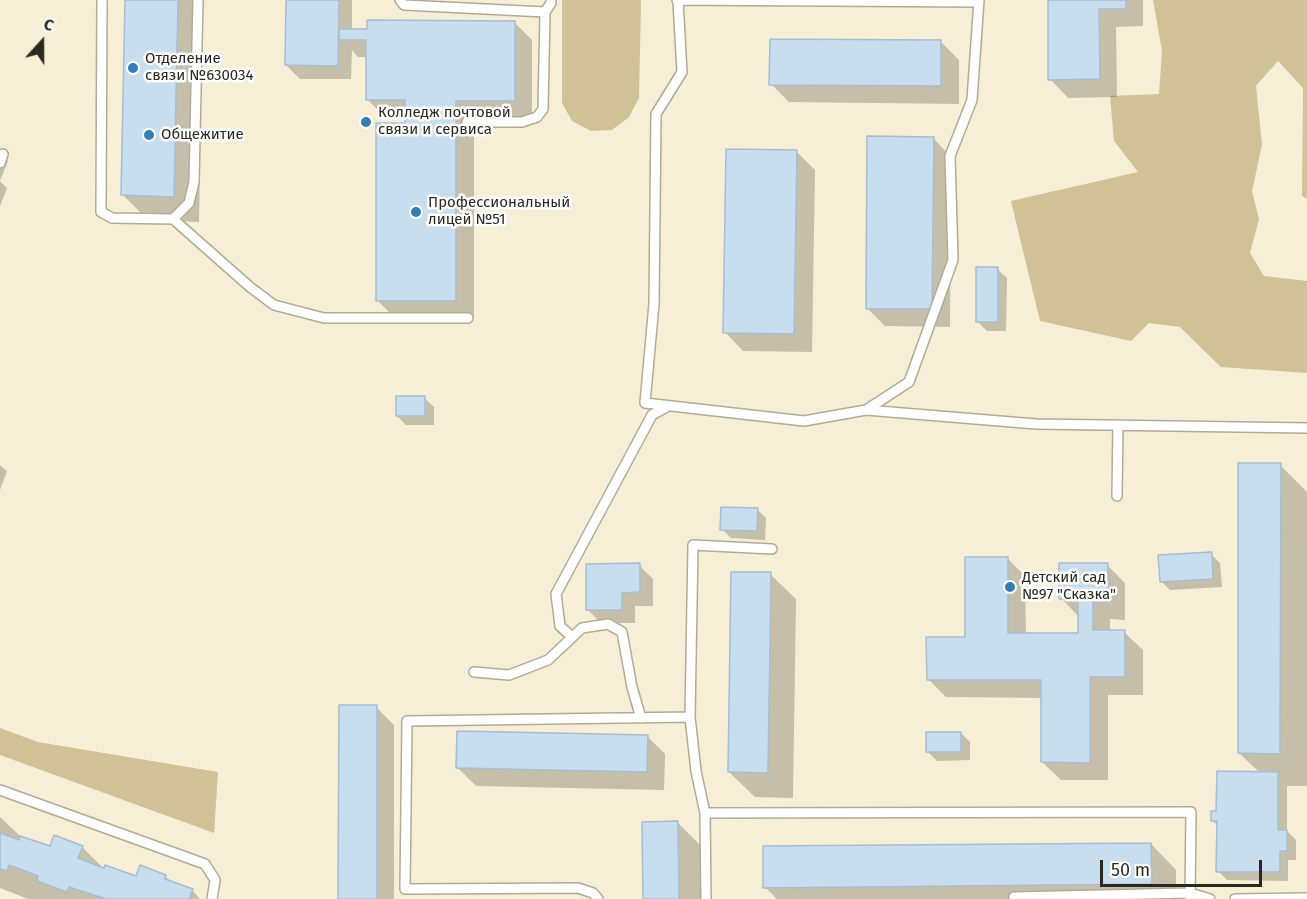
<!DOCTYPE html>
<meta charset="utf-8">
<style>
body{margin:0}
#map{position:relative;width:1307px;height:899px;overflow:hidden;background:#f6eed6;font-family:"Fira Sans",sans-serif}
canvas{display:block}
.north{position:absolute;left:12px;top:12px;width:60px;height:60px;-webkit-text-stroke:4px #fff;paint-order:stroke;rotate:21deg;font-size:16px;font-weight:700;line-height:24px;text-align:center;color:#2b281f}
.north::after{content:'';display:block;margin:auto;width:21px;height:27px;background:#2b281f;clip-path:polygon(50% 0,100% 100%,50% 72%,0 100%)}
.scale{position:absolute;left:1100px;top:860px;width:162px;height:27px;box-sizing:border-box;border:3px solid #2b281f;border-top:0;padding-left:8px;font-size:18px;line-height:21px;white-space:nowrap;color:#2b281f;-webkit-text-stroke:4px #fff;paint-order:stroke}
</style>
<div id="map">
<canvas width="1307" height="899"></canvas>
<div class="north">С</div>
<div class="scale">50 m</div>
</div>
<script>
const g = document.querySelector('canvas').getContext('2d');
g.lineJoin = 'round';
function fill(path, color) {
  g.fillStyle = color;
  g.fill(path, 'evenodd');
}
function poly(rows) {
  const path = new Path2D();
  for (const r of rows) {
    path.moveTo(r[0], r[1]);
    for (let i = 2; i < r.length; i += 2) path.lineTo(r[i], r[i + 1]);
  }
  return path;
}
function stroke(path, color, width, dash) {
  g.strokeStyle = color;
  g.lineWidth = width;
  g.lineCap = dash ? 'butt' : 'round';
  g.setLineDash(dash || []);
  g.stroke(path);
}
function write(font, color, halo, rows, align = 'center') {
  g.font = font + ' "Fira Sans",sans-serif';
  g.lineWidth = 5;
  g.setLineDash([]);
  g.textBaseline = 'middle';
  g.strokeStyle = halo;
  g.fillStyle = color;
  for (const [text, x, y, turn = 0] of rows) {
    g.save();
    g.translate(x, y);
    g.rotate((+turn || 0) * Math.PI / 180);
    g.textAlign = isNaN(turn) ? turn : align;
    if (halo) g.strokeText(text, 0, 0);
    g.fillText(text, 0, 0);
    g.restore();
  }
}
const green = poly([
 [562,0,641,0,639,98,629,117,612,130,591,131,572,121,562,103],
 [1153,0,1307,0,1307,199,1302,196,1303,88,1278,61,1256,86,1262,145,1252,191,1259,219,1250,253,1264,276,1307,281,1307,373,1221,367,1180,327,1149,323,1131,341,1040,321,1011,201,1138,172,1114,141,1110,96,1159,94,1162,51],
 [0,728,38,742,218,772,214,833,0,755]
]);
const shadow = poly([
 [126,0,203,0,199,222,148,220,123,195],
 [287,0,352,0,352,30,514,22,532,40,532,118,474,118,474,318,395,318,377,300,407,117,385,117,367,99,367,57,358,57,352,50,351,79,300,79,286,65],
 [1049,0,1143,0,1143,26,1116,27,1117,97,1068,98,1050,79],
 [941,42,959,60,959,104,789,102,771,84],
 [933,138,951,157,950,327,885,326,867,308],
 [797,152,815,170,812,352,743,351,725,332],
 [0,153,8,161,0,181,7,188,0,206],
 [997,269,1007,278,1006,331,987,331,978,322],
 [424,398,434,407,434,425,406,425,397,416],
 [0,465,7,471,0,490],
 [1280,465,1307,492,1307,786,1287,786,1287,831,1296,840,1296,860,1288,860,1288,881,1227,880,1218,871,1218,826,1212,820,1260,773,1239,753],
 [757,509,766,518,765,540,731,538,722,529],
 [1211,554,1220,563,1222,587,1170,590,1161,581],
 [1007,558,1025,576,1026,635,1079,635,1079,617,1061,598,1107,565,1125,583,1125,620,1110,619,1110,632,1124,632,1143,650,1143,695,1108,695,1108,780,1061,780,1042,762,1042,698,946,697,928,679,966,638],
 [639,565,653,579,653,606,635,606,635,623,601,623,587,609],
 [770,574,796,599,793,798,755,797,729,772],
 [376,707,394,725,394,899,340,899],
 [961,733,970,742,970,760,937,761,928,752],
 [647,736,665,754,664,790,476,786,458,768],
 [0,817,21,837,51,848,82,847,105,870,137,878,165,876,172,883,192,890,200,899,28,899,0,888],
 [678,823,703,848,704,899,644,899],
 [1151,844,1176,870,1176,899,777,899,765,887]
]);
const building = poly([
 [125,0,178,0,174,197,121,195,125,0],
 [286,0,339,0,338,66,285,65,286,0],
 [1048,0,1126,0,1126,9,1099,9,1100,79,1048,80,1048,0],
 [367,20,515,21,515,101,456,101,456,301,376,301,376,123,405,123,405,100,366,100,366,40,339,40,339,29,367,29,367,20],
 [770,39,941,40,941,86,769,85,770,39],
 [867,136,934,137,932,309,866,309,867,136],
 [726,149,797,150,794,334,723,333,726,149],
 [976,267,998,267,998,322,976,322,976,267],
 [396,396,425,396,425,416,396,416,396,396],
 [1238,463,1281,463,1280,754,1238,753,1238,463],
 [721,507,758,508,757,531,720,530,721,507],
 [1212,552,1213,579,1160,582,1158,555,1212,552],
 [965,557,1008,557,1008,633,1078,633,1078,599,1059,599,1059,563,1108,563,1108,602,1093,602,1093,630,1125,630,1125,677,1090,677,1090,763,1041,762,1041,680,927,680,926,637,965,637,965,557],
 [640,563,640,592,622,593,622,610,586,610,586,564,640,563],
 [731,572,771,572,768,773,728,772,731,572],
 [339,705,377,705,377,899,338,899,339,705],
 [457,731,648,735,647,772,456,768,457,731],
 [926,732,961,732,961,752,926,752,926,732],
 [1217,771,1278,772,1278,830,1287,830,1287,851,1280,851,1280,872,1216,872,1217,821,1211,821,1211,811,1216,811,1217,771],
 [678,821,679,899,643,899,642,822,678,821],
 [0,833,19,840,20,836,50,846,54,835,83,846,78,858,104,868,105,865,136,876,140,865,166,875,165,879,193,889,189,899,106,899,69,887,67,892,37,881,38,876,9,865,7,871,0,869,0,833],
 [1151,843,1152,884,763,888,763,846,1151,843]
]);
const lane = poly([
 [102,0,101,212,112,218,173,219,189,203,194,182,198,0],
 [400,0,404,5,545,12,551,3,551,0],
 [677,0,979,2],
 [678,1,682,72,656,114,654,304,645,403,804,421,866,410,1036,424,1307,428],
 [467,122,522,122,537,117,543,109,545,12],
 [0,163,3,154],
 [173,219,250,287,274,305,324,318,468,318],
 [866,410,909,382,953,260,950,156,972,100,979,0],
 [1117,496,1118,425],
 [572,637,560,626,556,594,652,415,668,406],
 [474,672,509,675,548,660,582,628,608,624,622,632,632,687,641,718],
 [690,717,693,545,772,549],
 [0,790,205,864,215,880,212,899],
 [705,813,1191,812,1190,899],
 [598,899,593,893,578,888,405,889,407,721,690,717,696,771,705,813,706,899],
 [1014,899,1014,897,1190,893,1210,899],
 [1235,899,1307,898]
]);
const markers = [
 [133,68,6,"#347eb2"],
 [366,122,6,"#347eb2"],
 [149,135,6,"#347eb2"],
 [416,212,6,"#347eb2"],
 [1010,587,6,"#347eb2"]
];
const poiNames = [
 ["Отделение",145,59],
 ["связи №630034",145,76],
 ["Колледж почтовой",378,113],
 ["связи и сервиса",378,130],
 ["Общежитие",161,135],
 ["Профессиональный",428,203],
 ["лицей №51",428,220],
 ["Детский сад",1022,578],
 ["№97 \"Сказка\"",1022,595]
];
fill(green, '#d0c296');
fill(shadow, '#0003');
fill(building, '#c8ddee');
stroke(building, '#a8bdce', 1.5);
stroke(lane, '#b2ab94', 12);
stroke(lane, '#fff', 9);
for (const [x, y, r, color] of markers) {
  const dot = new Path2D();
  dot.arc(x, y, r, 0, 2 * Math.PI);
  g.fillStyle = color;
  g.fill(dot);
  stroke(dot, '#fff', 2);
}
write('15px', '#2b281f', '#fff', poiNames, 'left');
</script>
